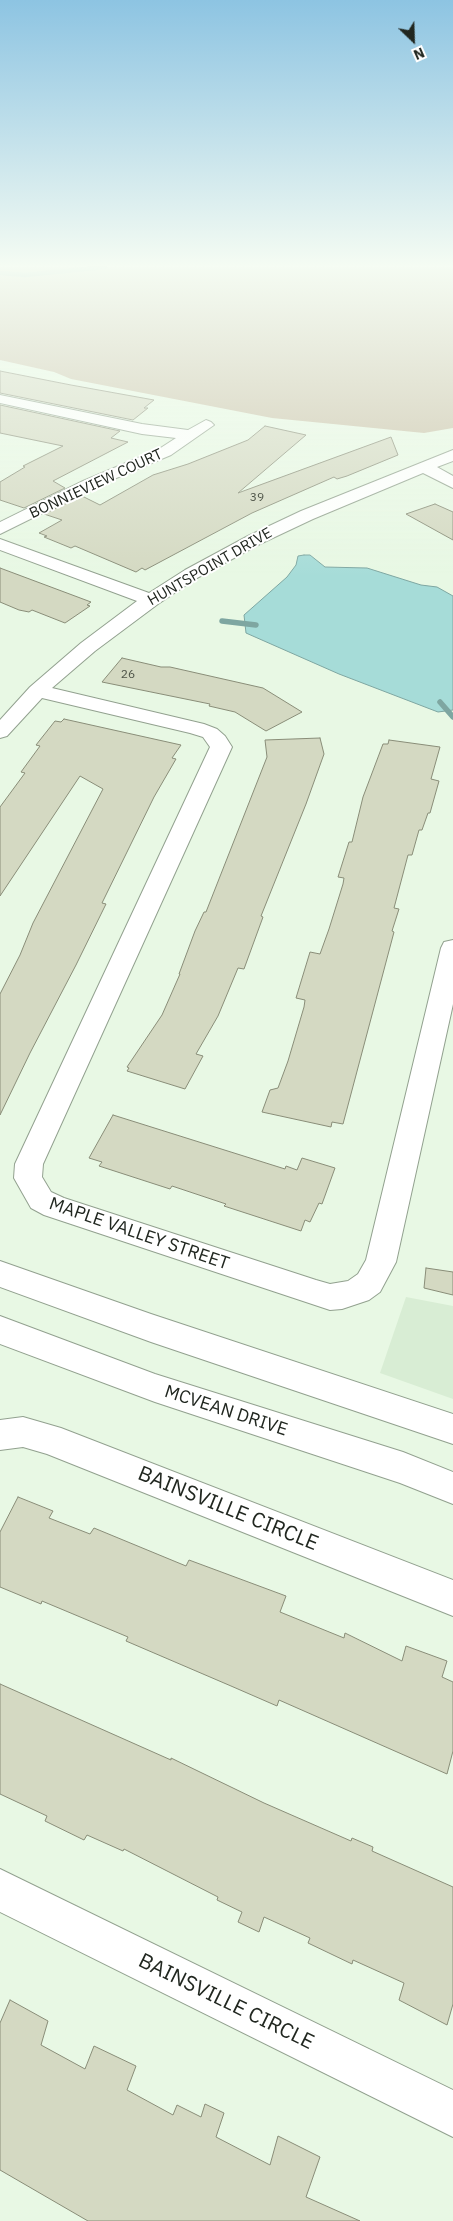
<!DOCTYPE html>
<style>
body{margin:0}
#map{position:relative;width:453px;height:2221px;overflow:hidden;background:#e8f8e4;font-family:"IBM Plex Sans",sans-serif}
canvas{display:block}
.north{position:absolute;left:388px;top:15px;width:50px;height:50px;-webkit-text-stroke:4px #fff;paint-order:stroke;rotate:156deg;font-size:14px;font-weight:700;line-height:20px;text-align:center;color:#212720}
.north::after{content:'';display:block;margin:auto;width:18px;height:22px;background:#212720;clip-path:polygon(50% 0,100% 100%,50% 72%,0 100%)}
</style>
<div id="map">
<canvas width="453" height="2221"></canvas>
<div class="north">N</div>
</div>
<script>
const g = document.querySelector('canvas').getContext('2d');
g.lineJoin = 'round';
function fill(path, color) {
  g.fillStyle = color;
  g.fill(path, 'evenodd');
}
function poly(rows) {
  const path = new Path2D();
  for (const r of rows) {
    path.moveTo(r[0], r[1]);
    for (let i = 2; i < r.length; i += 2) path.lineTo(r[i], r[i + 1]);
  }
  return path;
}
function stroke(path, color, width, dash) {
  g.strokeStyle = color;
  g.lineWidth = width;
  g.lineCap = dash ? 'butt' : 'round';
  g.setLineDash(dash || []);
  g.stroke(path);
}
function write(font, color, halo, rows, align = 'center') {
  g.font = font + ' "IBM Plex Sans",sans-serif';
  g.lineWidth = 4;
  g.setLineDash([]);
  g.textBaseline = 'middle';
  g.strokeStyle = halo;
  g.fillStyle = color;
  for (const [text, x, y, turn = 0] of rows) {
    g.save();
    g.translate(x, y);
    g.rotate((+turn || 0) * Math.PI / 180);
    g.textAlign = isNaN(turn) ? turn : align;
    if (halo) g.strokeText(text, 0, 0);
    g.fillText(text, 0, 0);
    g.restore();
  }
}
const built = poly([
 [406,1297,453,1306,453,1399,380,1373]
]);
const green = poly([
 [0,267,453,267,453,428,424,433,272,418,71,379,54,372,0,360]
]);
const water = poly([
 [304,555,310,555,325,567,367,568,421,585,437,587,453,596,453,710,438,712,339,674,246,633,244,615,287,577,296,565,298,556,304,555]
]);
const streamFar1 = poly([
 [0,273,25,275,105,267]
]);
const stream = poly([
 [222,621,256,625],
 [440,702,453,717]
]);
const building = poly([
 [0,371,71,385,154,400,144,408,148,408,133,420,0,393,0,371],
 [0,405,120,431,111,438,128,442,53,481,65,488,24,508,0,500,0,482,25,467,23,466,63,446,0,433,0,405],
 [265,426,306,435,238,493,391,437,398,455,347,476,337,479,334,477,252,513,145,570,142,568,136,572,75,546,71,548,44,537,47,536,39,533,62,520,44,514,82,496,100,505,153,475,188,464,248,440,265,426],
 [435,504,453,512,453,540,406,514,435,504],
 [0,568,91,602,87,605,90,606,65,623,32,610,29,612,19,610,0,602,0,568],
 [122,658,161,667,170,667,263,688,302,712,266,731,235,712,209,706,210,704,102,682,122,658],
 [64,719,181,745,172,758,176,759,154,797,102,903,106,904,76,965,30,1053,0,1115,0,994,20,955,33,923,103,789,80,776,0,896,0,807,25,773,21,772,40,746,36,745,55,721,61,722,64,719],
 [320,738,324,754,306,804,261,916,263,917,244,969,238,968,218,1016,196,1054,203,1056,185,1089,127,1071,129,1068,127,1067,162,1015,180,974,179,974,195,931,204,912,206,912,267,757,265,740,320,738],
 [389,740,440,747,431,779,439,781,430,813,428,813,422,830,419,830,412,855,408,855,394,908,399,909,392,931,394,932,343,1124,332,1122,331,1127,262,1112,270,1090,278,1088,288,1061,304,1007,305,1000,296,998,310,952,320,954,329,929,343,884,344,878,338,877,349,842,352,842,363,797,383,744,388,744,389,740],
 [113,1115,285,1169,286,1166,297,1170,302,1158,335,1168,322,1204,319,1203,310,1222,305,1220,301,1231,224,1206,226,1204,172,1186,170,1189,99,1166,102,1162,89,1158,113,1115],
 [426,1268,453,1272,453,1295,424,1288,426,1268],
 [18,1497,53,1511,49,1518,90,1534,94,1528,186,1566,189,1560,286,1596,280,1612,344,1638,345,1633,402,1661,406,1646,447,1661,442,1677,453,1682,453,1751,447,1774,279,1700,277,1706,231,1686,126,1641,128,1637,42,1601,41,1604,0,1587,0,1532,18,1497],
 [0,1684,171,1760,171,1758,264,1803,351,1841,352,1838,373,1847,372,1851,453,1887,453,2004,447,2025,399,2000,404,1983,353,1960,352,1964,308,1943,310,1938,264,1917,259,1932,238,1922,242,1912,217,1900,218,1897,124,1849,123,1851,87,1835,84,1840,45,1821,47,1816,0,1794,0,1684],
 [10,2000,48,2021,41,2045,85,2069,94,2046,136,2066,127,2090,173,2115,177,2105,201,2117,205,2104,224,2113,216,2137,270,2165,278,2136,320,2157,306,2197,360,2221,88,2221,0,2170,0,2023,10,2000]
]);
const minor = poly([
 [0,395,142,424,188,430,206,420,211,422,214,425,171,455,95,487,0,534,0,522,83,481,159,449,176,438,142,434,0,403,0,395],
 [453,450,453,461,437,467,453,476,453,488,423,473,313,519,260,544,197,578,158,604,95,651,52,688,204,724,217,729,225,736,232,747,43,1164,42,1177,51,1192,64,1198,316,1280,330,1284,348,1281,358,1274,366,1260,441,948,444,942,453,940,453,1004,396,1262,380,1292,369,1300,342,1309,330,1310,44,1215,31,1208,14,1178,15,1164,210,747,203,737,190,733,42,698,7,736,0,738,0,720,30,687,81,643,137,601,0,550,0,539,149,593,185,570,248,536,301,511,453,450],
 [23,1417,61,1428,453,1580,453,1616,47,1454,23,1447,0,1450,0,1420,23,1417],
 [0,1869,453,2090,453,2137,0,1912,0,1869]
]);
const major = poly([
 [0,1261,151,1314,453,1414,453,1444,151,1342,0,1287,0,1261],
 [0,1316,155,1374,403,1452,453,1472,453,1504,400,1483,155,1402,0,1344,0,1316]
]);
const farNumbernames = [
 ["39",257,498],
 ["26",128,675]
];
const farStreetnames = [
 ["BONNIEVIEW COURT",96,484,-25],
 ["HUNTSPOINT DRIVE",210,567,-30]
];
const streetNames = [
 ["MAPLE VALLEY STREET",139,1234,19],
 ["MCVEAN DRIVE",226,1411,18]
];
const nearStreetnames = [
 ["BAINSVILLE CIRCLE",228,1509,22],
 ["BAINSVILLE CIRCLE",226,2002,26]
];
fill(built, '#d8edd4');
fill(green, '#c9c0a7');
fill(water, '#a6dcd8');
stroke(water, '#7ea6a1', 1);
stroke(streamFar1, '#7ea6a1', 4.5);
stroke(stream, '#7ea6a1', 5.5);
fill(building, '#d4d9c2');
stroke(building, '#898d78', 1);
stroke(minor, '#92a18f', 2);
stroke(major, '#92a18f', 2);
fill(minor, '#fff');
fill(major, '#fff');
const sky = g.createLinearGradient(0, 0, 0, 577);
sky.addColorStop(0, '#8dc4e2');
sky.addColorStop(0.46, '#f5fcf3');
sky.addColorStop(1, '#f5fcf300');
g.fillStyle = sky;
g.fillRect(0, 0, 453, 577);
write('12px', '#4e5448', null, farNumbernames);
write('15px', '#212720', '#fff', farStreetnames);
write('18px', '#212720', '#fff', streetNames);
write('21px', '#212720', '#fff', nearStreetnames);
</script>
